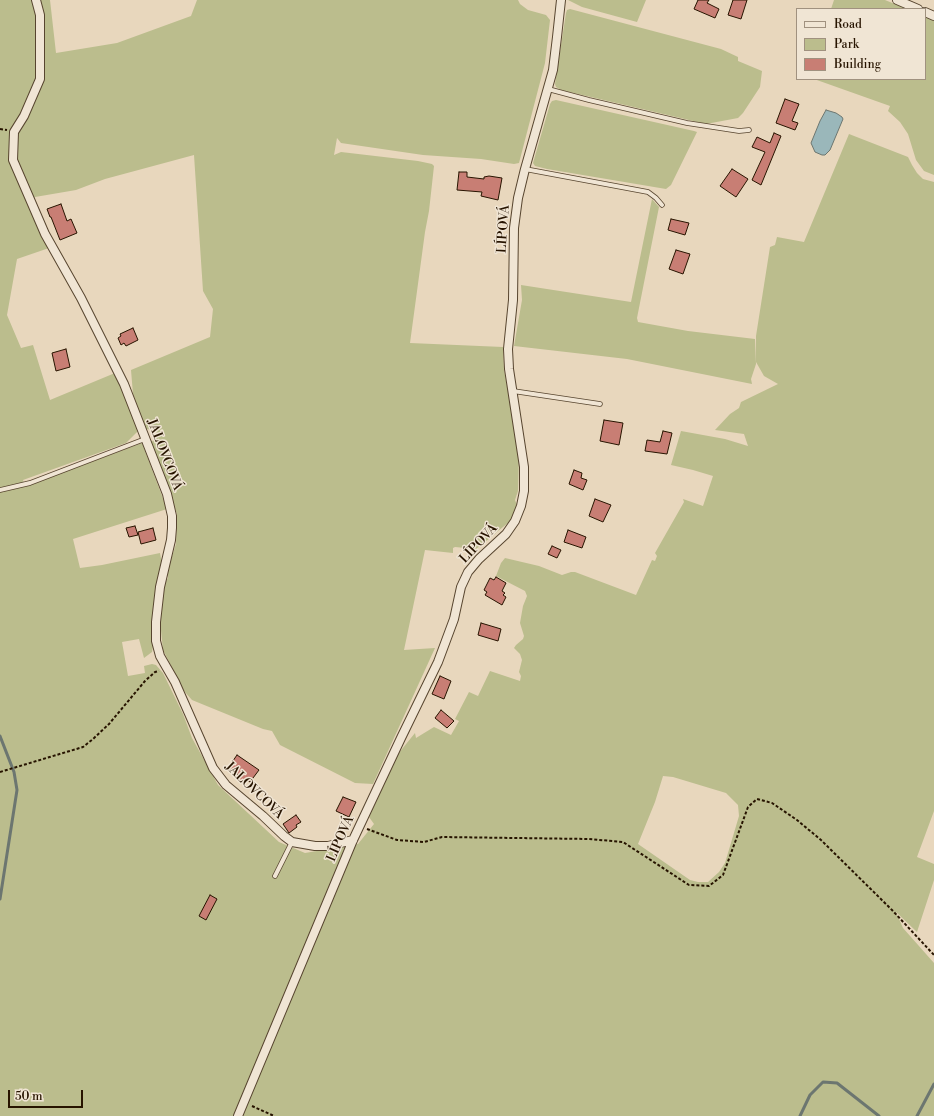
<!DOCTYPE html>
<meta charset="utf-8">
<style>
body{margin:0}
#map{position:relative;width:934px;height:1116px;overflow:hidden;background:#e8d7bd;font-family:"Libre Bodoni",serif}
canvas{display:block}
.legend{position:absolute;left:796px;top:8px;width:130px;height:72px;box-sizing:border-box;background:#f0e5d4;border:1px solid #a0917f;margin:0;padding:5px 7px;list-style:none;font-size:12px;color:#271400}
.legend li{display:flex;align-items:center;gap:8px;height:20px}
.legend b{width:20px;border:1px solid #a0917f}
.scale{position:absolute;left:8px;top:1090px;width:75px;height:18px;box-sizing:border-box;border:2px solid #271400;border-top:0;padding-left:5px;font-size:12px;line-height:14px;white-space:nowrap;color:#271400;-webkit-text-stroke:3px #f0e5d4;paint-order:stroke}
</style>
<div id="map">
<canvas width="934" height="1116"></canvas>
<ul class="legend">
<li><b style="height:5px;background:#f0e5d4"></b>Road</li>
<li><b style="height:11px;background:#bbbd8d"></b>Park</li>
<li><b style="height:11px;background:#c87e74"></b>Building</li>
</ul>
<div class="scale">50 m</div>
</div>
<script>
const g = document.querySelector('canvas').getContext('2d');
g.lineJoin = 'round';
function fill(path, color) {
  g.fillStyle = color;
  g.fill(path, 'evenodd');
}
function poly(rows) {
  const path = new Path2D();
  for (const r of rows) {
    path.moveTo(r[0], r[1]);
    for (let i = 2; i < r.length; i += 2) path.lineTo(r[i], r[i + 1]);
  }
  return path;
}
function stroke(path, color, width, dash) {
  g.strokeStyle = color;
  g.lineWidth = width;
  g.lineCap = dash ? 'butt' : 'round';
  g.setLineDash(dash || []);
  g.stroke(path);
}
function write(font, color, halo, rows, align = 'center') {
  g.font = font + ' "Libre Bodoni",serif';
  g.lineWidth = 3;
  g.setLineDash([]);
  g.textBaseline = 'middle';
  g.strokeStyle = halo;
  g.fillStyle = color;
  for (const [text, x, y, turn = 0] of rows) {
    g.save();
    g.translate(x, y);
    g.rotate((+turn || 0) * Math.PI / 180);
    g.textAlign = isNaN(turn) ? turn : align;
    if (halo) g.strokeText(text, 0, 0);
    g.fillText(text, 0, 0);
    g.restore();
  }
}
const green = poly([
 [0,0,50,0,56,53,117,43,191,16,197,0,518,0,520,4,528,10,546,15,550,20,545,63,519,163,514,164,481,159,423,155,341,143,337,138,334,155,341,152,418,161,432,164,434,166,429,211,425,232,410,343,503,347,504,370,517,439,519,457,518,491,515,500,517,505,513,517,508,523,498,531,494,535,476,549,455,547,453,548,453,553,425,550,404,650,435,648,373,784,355,783,280,745,272,731,263,729,192,700,184,691,163,650,160,621,164,584,168,578,167,572,176,544,177,514,151,442,156,439,158,434,154,430,146,429,133,394,131,370,210,337,213,309,203,291,194,155,105,179,76,190,35,197,29,205,49,248,17,259,7,315,21,348,33,345,50,400,115,373,122,389,138,431,126,443,23,480,25,486,142,443,167,509,73,539,80,568,102,565,160,553,162,564,156,589,152,625,153,646,152,652,144,658,139,639,122,642,128,676,145,673,144,666,152,664,156,665,163,673,183,714,192,738,218,785,279,842,305,853,358,844,374,824,369,817,398,754,415,733,416,738,434,727,451,735,459,721,455,719,469,692,478,696,490,671,520,681,521,676,519,672,522,660,520,654,514,648,516,645,523,639,524,636,520,623,523,606,527,596,525,591,496,576,501,563,505,558,539,566,562,575,571,572,575,572,636,595,652,560,655,561,657,556,655,553,684,502,683,499,703,506,713,476,693,470,671,465,681,431,725,439,748,446,744,434,715,430,730,414,739,408,741,402,778,384,764,376,756,362,756,336,770,247,775,245,777,237,804,242,849,134,908,157,912,165,917,173,923,179,934,182,934,811,917,857,934,864,934,880,917,932,896,912,903,928,934,963,934,1116,0,1116],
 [663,776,673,777,726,793,738,805,739,816,725,863,719,872,708,882,698,882,690,880,638,844,655,802],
 [568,0,646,0,637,22,582,7],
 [834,0,885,0,907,9,831,9],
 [570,9,721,49,738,57,738,61,762,71,760,87,743,113,738,118,706,124,561,90,556,87,555,84,566,13,567,10],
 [925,16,934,20,934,175,924,171,916,160,908,134,900,122,888,111,890,106,814,79,925,79],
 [556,100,694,131,697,132,671,185,666,189,547,169,535,166,533,163,550,104,552,101],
 [652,199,659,207,637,318,638,322,688,331,755,339,756,364,751,379,752,384,627,359,514,346,522,300,521,285,631,302]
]);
const water = poly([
 [826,110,836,113,842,117,843,119,830,150,825,155,822,155,815,152,811,143,820,121,826,110]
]);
const stream = poly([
 [0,736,14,772,17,790,0,899],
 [800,1116,810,1095,823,1082,837,1083,879,1116],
 [917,1116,934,1084]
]);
const building = poly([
 [698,0,709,0,707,3,719,9,715,18,694,9,698,0],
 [733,0,747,0,741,19,728,15,733,0],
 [785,99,799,104,792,121,798,123,795,130,776,123,785,99],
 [774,133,781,136,761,185,752,180,765,152,752,147,757,137,770,143,774,133],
 [732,169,748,179,736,197,720,186,732,169],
 [459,172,467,172,467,177,484,179,484,177,489,176,502,178,498,200,481,196,482,192,457,190,459,172],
 [61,204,67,221,71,219,77,233,60,240,51,217,50,217,47,209,61,204],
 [671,219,689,223,685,235,668,230,671,219],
 [676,250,690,254,683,274,669,269,676,250],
 [133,328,138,340,126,346,124,343,121,345,118,338,121,336,120,334,133,328],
 [66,349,70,367,56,371,52,353,66,349],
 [604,420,623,423,619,445,600,441,604,420],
 [663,431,672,433,667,454,645,451,647,440,660,442,663,431],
 [574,470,582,473,581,478,587,480,583,490,569,484,574,470],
 [595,499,611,505,603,522,589,516,595,499],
 [135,526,138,535,129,537,126,528,135,526],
 [153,528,156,540,141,544,138,532,153,528],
 [568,530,586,537,582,548,564,542,568,530],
 [552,546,561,550,557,558,548,554,552,546],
 [496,577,506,583,502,591,505,593,503,595,506,597,502,605,485,595,487,592,484,590,490,578,494,580,496,577],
 [481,623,501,629,498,641,478,635,481,623],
 [440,676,451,681,444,699,432,694,440,676],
 [441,710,454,721,447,728,435,718,441,710],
 [237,755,259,770,250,782,247,780,244,784,238,779,240,776,228,768,237,755],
 [343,797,356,802,349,817,336,811,343,797],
 [296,815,301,822,296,825,297,827,289,833,283,824,296,815],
 [210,895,217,899,206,920,199,916,210,895]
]);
const path = poly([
 [0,129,7,130],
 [0,772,83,747,93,739,109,724,145,681,155,672,159,671],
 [367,829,397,840,424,842,442,837,589,839,623,842,689,885,709,886,723,875,748,807,757,799,772,803,797,820,821,840,892,910,934,955],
 [252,1106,274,1116]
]);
const service = poly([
 [548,89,589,100,687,123,739,131,749,130],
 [525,169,648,192,656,198,662,205],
 [513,391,600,404],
 [0,490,30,483,145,439],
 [275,876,292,842]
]);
const minor = poly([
 [36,0,40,15,40,79,24,116,14,132,13,160,45,234,81,298,124,384,167,494,172,516,172,528,171,540,160,587,156,622,156,641,160,656,175,682,213,768,226,785,263,816,284,836,292,842,315,846,328,846,353,840],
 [897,0,918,9],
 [925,12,934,16],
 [238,1116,353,840,401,738,438,662,454,619,461,587,468,572,479,559,506,534,515,521,521,506,524,491,524,467,509,369,508,349,513,300,514,228,518,198,525,169,553,70,557,37,561,0]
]);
const streetNames = [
 ["LÍPOVÁ",504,229,-86],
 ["JALOVCOVÁ",164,455,69],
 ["LÍPOVÁ",479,544,-47],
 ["JALOVCOVÁ",254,791,44],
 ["LÍPOVÁ",341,839,-66]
];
fill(green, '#bbbd8d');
fill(water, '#9ab7ba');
stroke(water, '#6c7670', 1);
stroke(stream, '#6c7670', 3);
fill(building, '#c87e74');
stroke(building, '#271400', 1);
stroke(service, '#57452f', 5.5);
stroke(minor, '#57452f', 10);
stroke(path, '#271400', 2, [3, 2]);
stroke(service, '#f0e5d4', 4);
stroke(minor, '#f0e5d4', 8);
write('13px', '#271400', '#f0e5d4', streetNames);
</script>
